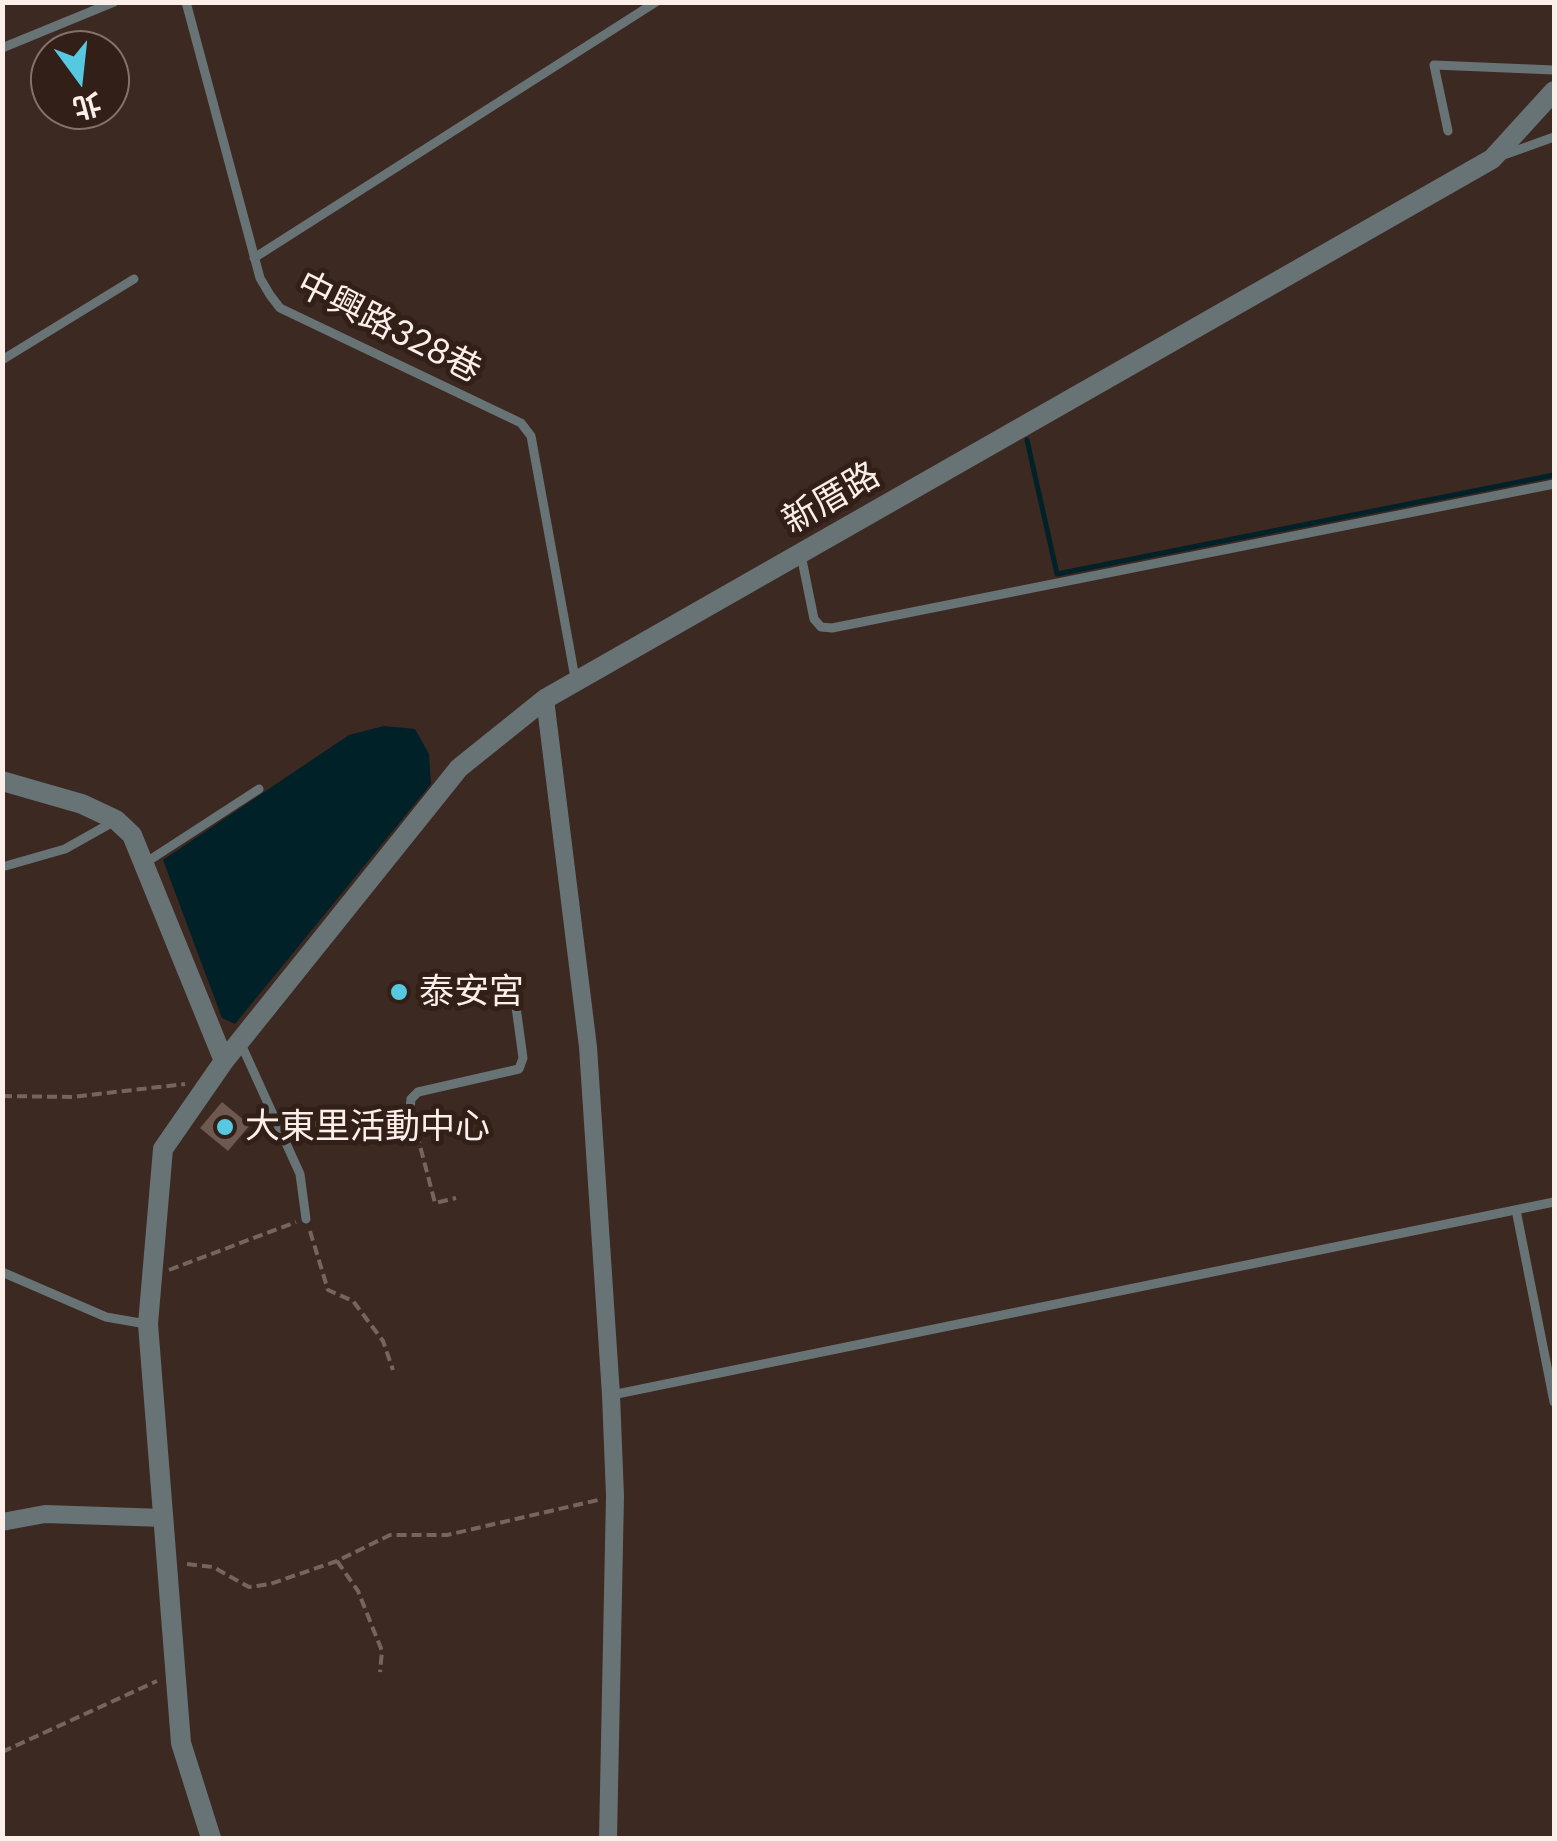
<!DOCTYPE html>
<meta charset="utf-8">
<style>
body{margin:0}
#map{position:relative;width:1557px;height:1841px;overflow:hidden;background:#3c2921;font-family:Lato,"Noto Sans TC",sans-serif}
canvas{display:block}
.frame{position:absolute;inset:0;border:5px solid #fcefea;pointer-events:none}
.north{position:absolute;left:30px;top:30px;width:100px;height:100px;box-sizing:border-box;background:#321f17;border:2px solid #83726b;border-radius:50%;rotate:165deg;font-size:28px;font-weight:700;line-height:40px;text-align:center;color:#fcefea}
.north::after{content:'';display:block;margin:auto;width:35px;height:45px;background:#56c9e1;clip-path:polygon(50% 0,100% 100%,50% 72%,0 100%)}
</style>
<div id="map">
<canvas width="1557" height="1841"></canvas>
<div class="frame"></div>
<div class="north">北</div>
</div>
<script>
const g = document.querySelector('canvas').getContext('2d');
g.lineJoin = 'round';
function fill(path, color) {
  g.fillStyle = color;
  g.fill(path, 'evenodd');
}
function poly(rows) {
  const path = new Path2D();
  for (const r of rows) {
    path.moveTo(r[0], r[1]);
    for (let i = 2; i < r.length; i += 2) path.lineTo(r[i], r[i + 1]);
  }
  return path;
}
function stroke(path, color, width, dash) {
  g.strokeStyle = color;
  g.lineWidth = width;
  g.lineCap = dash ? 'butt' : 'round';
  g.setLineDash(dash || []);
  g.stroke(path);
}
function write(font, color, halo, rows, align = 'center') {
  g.font = font + ' Lato,"Noto Sans TC",sans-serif';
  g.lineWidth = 10;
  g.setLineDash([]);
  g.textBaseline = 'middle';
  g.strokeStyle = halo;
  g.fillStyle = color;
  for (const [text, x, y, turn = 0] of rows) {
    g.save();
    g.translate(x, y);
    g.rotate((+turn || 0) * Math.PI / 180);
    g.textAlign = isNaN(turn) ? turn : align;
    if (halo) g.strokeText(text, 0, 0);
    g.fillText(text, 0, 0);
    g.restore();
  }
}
const water = poly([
 [384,726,415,729,429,754,431,784,235,1024,222,1018,163,860,349,735]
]);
const stream = poly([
 [1027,440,1057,574,1554,475]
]);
const building = poly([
 [222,1102,250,1125,228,1151,200,1128]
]);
const path = poly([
 [2,1096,72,1097,185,1084],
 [413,1119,435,1203,456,1198],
 [310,1231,328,1290,353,1301,383,1341,393,1370],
 [169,1270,296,1222],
 [337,1561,358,1591,382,1651,380,1672],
 [187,1564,213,1567,249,1587,270,1584,337,1561,390,1535,447,1535,598,1500],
 [2,1752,157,1681]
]);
const service = poly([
 [186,2,260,278,270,295,280,308,521,423,531,436,575,678],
 [2,48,114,2],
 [1448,131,1434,65,1554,70],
 [1501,156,1554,137],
 [254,258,656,2],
 [2,360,134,279],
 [801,555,814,619,821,627,832,628,1554,484],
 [145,863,259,789],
 [2,867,65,849,113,822],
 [241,1044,300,1174,306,1219],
 [283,1131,410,1110,411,1099,418,1092,519,1069,523,1058,516,1007],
 [1516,1210,1554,1402],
 [2,1272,106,1317,146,1324],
 [612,1395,1554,1202]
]);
const minor = poly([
 [545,699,588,1047,611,1395,615,1496,608,1838],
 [2,1522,45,1514,164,1518]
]);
const tertiary = poly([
 [2,781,82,804,116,820,132,835,224,1061,163,1149,148,1324,181,1743,211,1838],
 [224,1061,459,768,545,699,1492,159,1554,91]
]);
const markers = [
 [399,992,10,"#56c9e1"],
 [225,1127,10,"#56c9e1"]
];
const streetNames = [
 ["中興路328巷",389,327,27],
 ["新厝路",831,498,-30]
];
const poiNames = [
 ["泰安宮",419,992],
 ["大東里活動中心",245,1127]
];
fill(water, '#002127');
stroke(stream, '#002127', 5);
fill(building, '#6e584f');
stroke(path, '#76655d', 4, [10, 5]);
stroke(service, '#687376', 9);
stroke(minor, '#687376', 18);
stroke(tertiary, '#687376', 20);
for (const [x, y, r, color] of markers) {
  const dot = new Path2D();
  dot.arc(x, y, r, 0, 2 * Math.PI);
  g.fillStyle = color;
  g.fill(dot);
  stroke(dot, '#321f17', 4);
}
write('35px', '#fcefea', '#321f17', streetNames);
write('35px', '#fcefea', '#321f17', poiNames, 'left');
</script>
